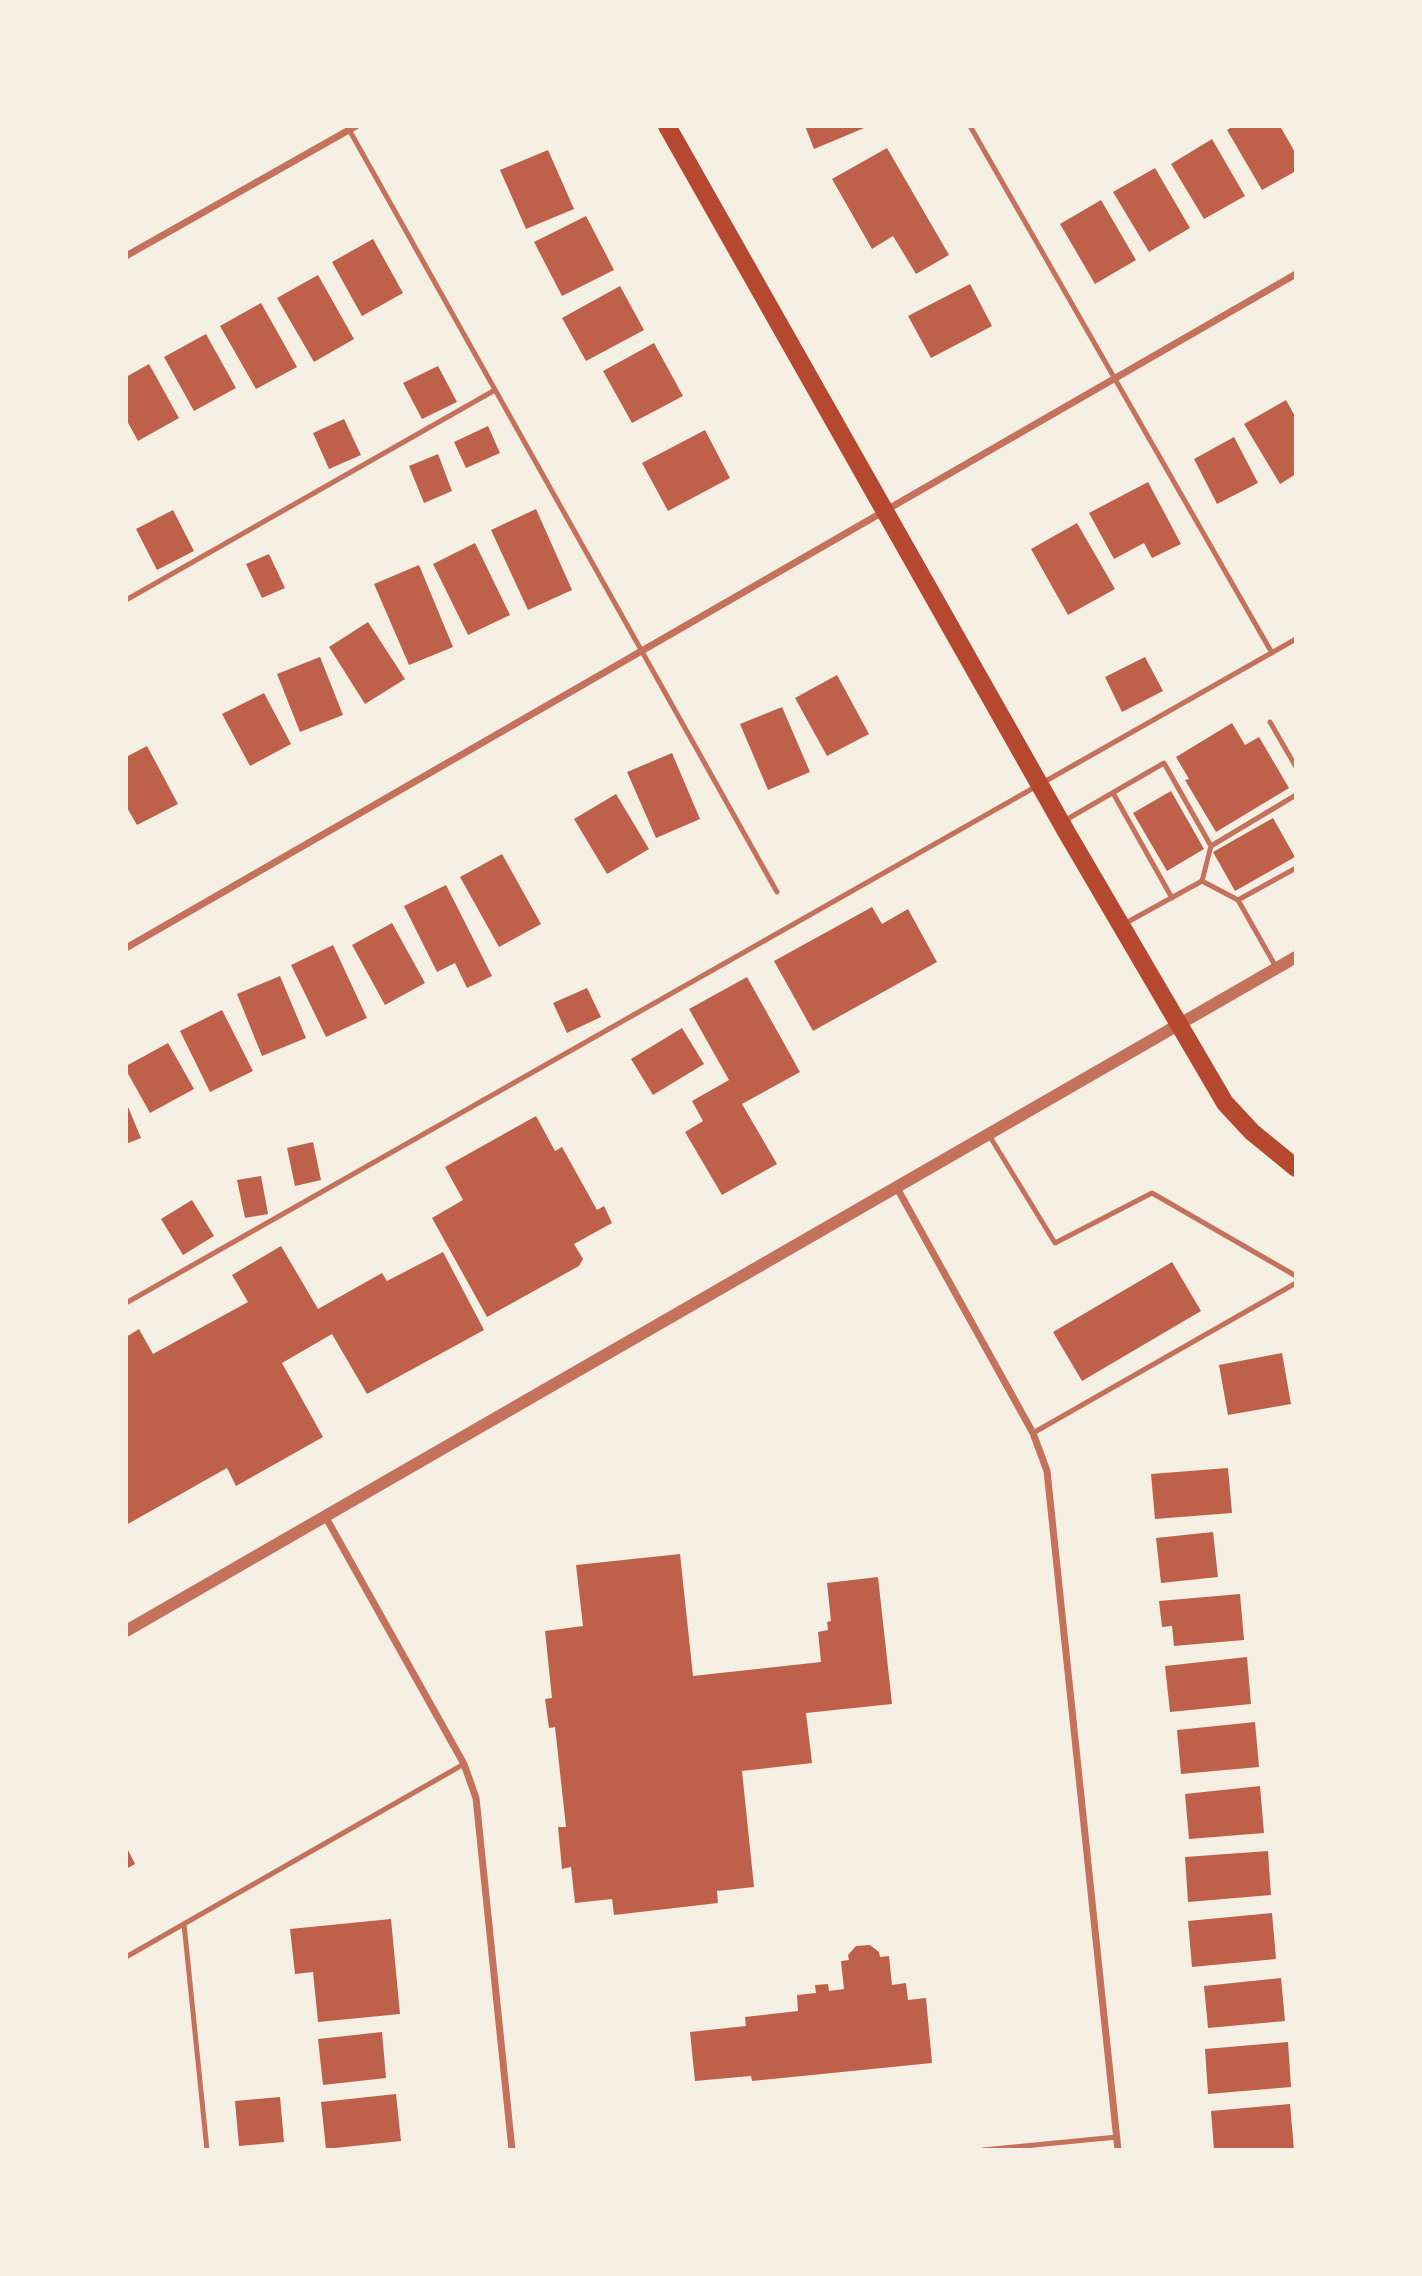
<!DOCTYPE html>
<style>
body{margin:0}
#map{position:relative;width:1422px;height:2276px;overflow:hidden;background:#f6efe4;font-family:Poppins,sans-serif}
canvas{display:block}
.frame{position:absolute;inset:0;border:128px solid #f6efe4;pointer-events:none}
</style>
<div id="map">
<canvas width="1422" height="2276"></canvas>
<div class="frame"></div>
</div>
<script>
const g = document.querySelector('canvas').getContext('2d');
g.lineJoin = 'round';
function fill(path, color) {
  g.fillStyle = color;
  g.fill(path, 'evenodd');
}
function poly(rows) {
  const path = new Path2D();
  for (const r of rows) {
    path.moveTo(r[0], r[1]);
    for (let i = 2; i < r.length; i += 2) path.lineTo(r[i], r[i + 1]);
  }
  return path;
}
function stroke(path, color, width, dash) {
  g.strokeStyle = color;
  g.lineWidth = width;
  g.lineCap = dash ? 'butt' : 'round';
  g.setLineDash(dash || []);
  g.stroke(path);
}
const building = poly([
 [805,126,869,126,814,149],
 [1234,126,1280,126,1296,154,1296,171,1262,190,1227,130],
 [1212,139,1245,196,1204,219,1171,164],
 [887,148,949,255,916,274,893,236,872,249,832,179],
 [548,150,574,209,526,229,500,170],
 [1155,168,1190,228,1149,252,1113,192],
 [1101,200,1136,260,1095,284,1060,224],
 [586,216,614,270,562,296,534,242],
 [373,239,403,293,362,316,332,262],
 [318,275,354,339,314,362,277,298],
 [970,284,992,326,931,358,908,316],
 [620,286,644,330,586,361,562,318],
 [261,303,297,367,256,389,220,326],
 [206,334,236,388,194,411,164,357],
 [654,343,683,396,632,423,603,371],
 [149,364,179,418,138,441,126,419,126,377],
 [438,366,457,402,422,419,403,383],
 [1286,400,1296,418,1296,474,1280,484,1244,424],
 [344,419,361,455,329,469,313,433],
 [488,426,500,453,466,468,454,442],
 [705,430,730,478,668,511,642,463],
 [1234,437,1258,483,1217,504,1194,459],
 [438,454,452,491,424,503,409,466],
 [1148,482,1181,544,1152,558,1144,543,1114,559,1089,513],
 [536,509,572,590,528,610,491,530],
 [173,510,194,551,157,570,136,529],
 [1077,523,1115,589,1068,615,1031,549],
 [475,543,510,615,468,635,433,564],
 [269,554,285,588,262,598,246,564],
 [419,565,453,647,409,665,374,584],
 [368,622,405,679,365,704,329,647],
 [320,657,343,715,300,732,277,674],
 [1145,657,1163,691,1122,712,1105,677],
 [837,675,869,734,827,756,795,698],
 [264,693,291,744,250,766,222,714],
 [782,707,810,772,768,790,740,724],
 [1232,723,1245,745,1259,737,1289,788,1216,832,1185,780,1189,779,1176,757],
 [147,746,178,804,137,825,126,806,126,757],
 [672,753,700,819,656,838,627,772],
 [1171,791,1204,849,1167,871,1133,813],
 [616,794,649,849,607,874,574,819],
 [1273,818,1295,857,1235,891,1213,852],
 [502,854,541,924,499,947,460,877],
 [446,885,492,976,467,988,455,963,437,972,404,906],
 [872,907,882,924,908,909,937,962,813,1031,774,961],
 [392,923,425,983,385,1005,352,945],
 [333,945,367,1018,326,1037,291,965],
 [280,976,306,1038,262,1056,237,994],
 [747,977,800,1072,742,1104,777,1164,722,1195,685,1132,703,1121,692,1101,729,1080,689,1009],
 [587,988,601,1017,567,1033,553,1003],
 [222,1010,253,1071,210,1092,180,1031],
 [682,1028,704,1064,653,1095,631,1059],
 [168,1043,194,1089,150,1113,126,1070,126,1066],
 [126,1102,141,1138,126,1144],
 [536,1116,555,1151,562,1147,597,1210,604,1206,612,1223,574,1244,583,1259,579,1266,487,1317,432,1218,463,1200,445,1167],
 [313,1142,321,1180,295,1186,287,1148],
 [261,1176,268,1214,245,1218,237,1180],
 [192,1200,214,1236,183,1255,161,1219],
 [281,1246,318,1309,382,1273,387,1281,443,1252,484,1330,367,1394,332,1334,282,1363,323,1437,236,1486,227,1468,126,1525,126,1337,139,1329,153,1354,248,1302,232,1275],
 [1172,1262,1201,1311,1082,1381,1053,1332],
 [1282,1353,1291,1404,1228,1415,1219,1365],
 [1228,1468,1232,1513,1155,1519,1151,1474],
 [1213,1532,1218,1577,1161,1583,1156,1538],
 [680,1554,693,1676,821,1662,818,1632,828,1630,827,1622,831,1621,827,1583,878,1577,892,1704,806,1713,812,1763,742,1771,754,1887,717,1891,718,1903,614,1915,612,1899,575,1903,571,1867,562,1869,558,1827,566,1827,555,1727,549,1728,545,1699,552,1698,545,1631,583,1626,576,1565],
 [1240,1594,1244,1640,1174,1646,1172,1626,1162,1627,1159,1601],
 [1247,1657,1251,1704,1170,1712,1165,1666],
 [1255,1722,1259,1767,1181,1774,1177,1730],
 [1260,1786,1264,1833,1189,1839,1185,1794],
 [126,1846,135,1864,126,1869],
 [1268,1851,1271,1895,1188,1902,1185,1857],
 [1272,1913,1276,1959,1192,1967,1188,1921],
 [391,1919,400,2014,318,2022,313,1972,295,1974,290,1929],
 [870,1945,879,1952,880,1957,889,1956,892,1985,906,1983,908,2000,926,1998,932,2063,752,2081,751,2076,695,2081,690,2032,746,2026,745,2017,798,2011,797,1995,816,1993,815,1985,828,1984,829,1991,844,1989,841,1961,849,1960,848,1955,856,1946],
 [1281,1978,1285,2021,1208,2028,1204,1986],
 [382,2032,386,2078,323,2085,318,2039],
 [1288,2042,1291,2087,1208,2094,1205,2049],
 [396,2094,401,2141,326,2149,321,2102],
 [280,2097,284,2142,239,2146,235,2101],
 [1290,2104,1294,2150,1214,2150,1211,2111]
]);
const service = poly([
 [347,126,777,892],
 [970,126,1272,653],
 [126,600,495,390],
 [1270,722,1296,767],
 [1113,793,1172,898],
 [1064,821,1164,763,1211,846],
 [1202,881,1238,900,1296,868],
 [1238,900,1276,967],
 [1124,924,1202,881,1211,846,1296,795],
 [989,1135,1055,1243,1152,1193,1296,1276],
 [126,1303,1296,639],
 [1033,1433,1296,1283],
 [184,1924,207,2150],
 [126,1957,464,1764],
 [983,2150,1117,2137]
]);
const minor = poly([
 [126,256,356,126],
 [126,948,1296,274],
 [897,1188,1033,1433,1047,1471,1118,2150],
 [325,1516,464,1764,476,1798,512,2150]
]);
const tertiary = poly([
 [126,1631,1296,957]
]);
const primary = poly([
 [667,126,1067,833,1225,1103,1252,1132,1296,1168]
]);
fill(building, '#bf614a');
stroke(service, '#c5725c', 5);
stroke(minor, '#c5725c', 7);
stroke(tertiary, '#c5725c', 12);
stroke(primary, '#b5482f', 18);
</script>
